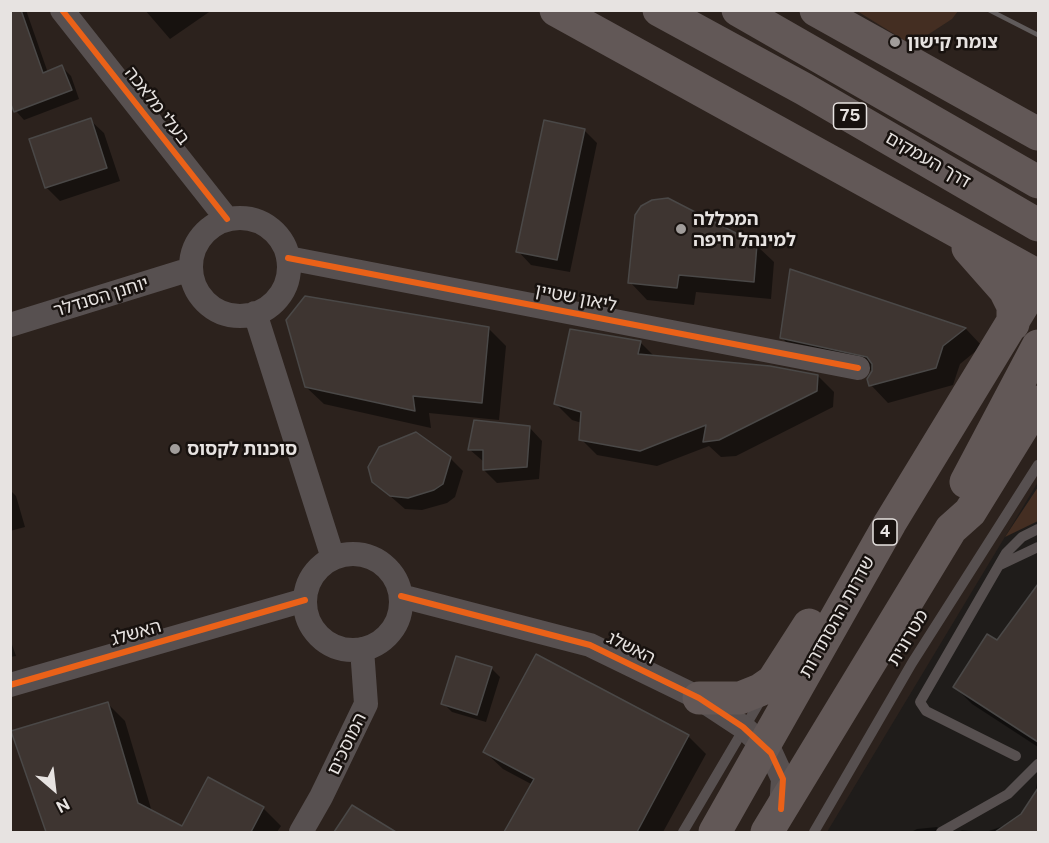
<!DOCTYPE html>
<meta charset="utf-8">
<style>
body{margin:0}
#map{position:relative;width:1049px;height:843px;overflow:hidden;background:#1f1c1a;font-family:"Public Sans",sans-serif}
canvas{display:block}
.frame{position:absolute;inset:0;border:12px solid #e7e3e1;pointer-events:none}
.north{position:absolute;left:24px;top:759px;width:60px;height:60px;-webkit-text-stroke:4px #18120f;paint-order:stroke;rotate:152deg;font-size:16px;font-weight:700;line-height:24px;text-align:center;color:#e7e3e1}
.north::after{content:'';display:block;margin:auto;width:21px;height:27px;background:#e7e3e1;clip-path:polygon(50% 0,100% 100%,50% 72%,0 100%)}
</style>
<div id="map">
<canvas width="1049" height="843"></canvas>
<div class="frame"></div>
<div class="north">N</div>
</div>
<script>
const g = document.querySelector('canvas').getContext('2d');
g.lineJoin = 'round';
function fill(path, color) {
  g.fillStyle = color;
  g.fill(path, 'evenodd');
}
function poly(rows) {
  const path = new Path2D();
  for (const r of rows) {
    if (r.length === 3) {
      path.moveTo(r[0] + r[2], r[1]);
      path.arc(r[0], r[1], r[2], 0, 2 * Math.PI);
      continue;
    }
    path.moveTo(r[0], r[1]);
    for (let i = 2; i < r.length; i += 2) path.lineTo(r[i], r[i + 1]);
  }
  return path;
}
function stroke(path, color, width, dash) {
  g.strokeStyle = color;
  g.lineWidth = width;
  g.lineCap = dash ? 'butt' : 'round';
  g.setLineDash(dash || []);
  g.stroke(path);
}
function write(font, color, halo, rows, align = 'center') {
  g.font = font + ' "Public Sans","Noto Sans Hebrew",sans-serif';
  g.lineWidth = 5;
  g.setLineDash([]);
  g.textBaseline = 'middle';
  g.strokeStyle = halo;
  g.fillStyle = color;
  for (const [text, x, y, turn = 0] of rows) {
    g.save();
    g.translate(x, y);
    g.rotate((+turn || 0) * Math.PI / 180);
    g.textAlign = isNaN(turn) ? turn : align;
    if (halo) g.strokeText(text, 0, 0);
    g.fillText(text, 0, 0);
    g.restore();
  }
}
const built = poly([
 [10,11,1038,11,1038,482,827,832,11,832]
]);
const green = poly([
 [857,11,958,11,952,19,912,45],
 [1038,487,1038,521,1005,537]
]);
const shadow = poly([
 [10,10,26,10,48,73,62,67,71,76,79,99,24,120,16,111,10,98],
 [145,10,212,10,170,39],
 [90,120,104,133,120,181,60,201,46,187],
 [584,130,597,143,570,272,531,265,518,251],
 [756,245,774,262,771,299,696,292,694,305,647,300,630,282],
 [791,271,966,329,982,346,960,364,953,385,888,403,871,385,874,371,799,355,782,338],
 [488,328,506,346,499,420,429,413,431,428,324,404,306,387],
 [640,342,655,357,818,376,834,392,833,407,736,456,721,457,709,446,657,466,597,455,581,439,582,423,572,420,556,404],
 [529,427,542,441,539,479,497,483,484,470,484,462,469,449],
 [450,458,463,471,455,497,447,503,422,510,405,509,374,482],
 [10,490,16,496,25,527,10,531],
 [1038,601,1038,747,972,704,955,687,997,642,1028,602],
 [10,639,16,656,10,657],
 [537,656,689,737,706,754,663,832,506,832,533,785,503,769,485,752],
 [491,668,500,677,486,722,452,712,443,703],
 [107,703,125,721,152,812,183,828,208,779,264,809,281,826,277,832,48,832,13,732],
 [1038,776,1038,832,958,832,962,830,986,832,1009,824,1022,815,1035,796],
 [352,807,393,832,336,832],
 [937,827,942,832,911,832,917,829]
]);
const building = poly([
 [10,10,21,10,43,73,62,65,72,90,14,112,10,102,10,10],
 [91,118,107,168,45,188,29,139,91,118],
 [544,120,585,129,557,260,516,252,544,120],
 [668,198,757,244,754,282,679,275,677,288,628,283,635,215,641,206,652,200,668,198],
 [790,269,966,328,943,346,936,368,869,386,867,379,872,371,872,364,867,357,780,338,790,269],
 [305,296,489,327,482,403,413,396,415,411,305,387,286,320,305,296],
 [570,329,641,341,638,354,770,366,818,375,817,391,719,440,703,442,706,425,640,451,579,440,581,412,554,404,570,329],
 [474,420,530,426,527,467,483,470,483,450,468,450,474,420],
 [416,432,451,457,443,484,434,490,408,498,390,496,372,482,368,467,379,447,416,432],
 [1038,584,1038,742,953,687,987,634,997,640,1038,584],
 [536,654,689,735,637,832,504,832,534,779,483,752,536,654],
 [456,656,492,667,477,715,441,704,456,656],
 [108,702,138,803,182,826,208,777,264,807,251,832,46,832,11,731,108,702],
 [1038,788,1038,832,995,832,1021,814,1038,788],
 [352,805,396,832,334,832,352,805]
]);
const service = poly([
 [1000,565,1038,547],
 [1016,756,926,711,920,702,1006,553,1022,537,1038,529],
 [683,832,762,698],
 [814,832,912,663,1038,465],
 [941,832,1008,794,1038,764]
]);
const tertiary = poly([
 [62,10,227,219],
 [240,267,49],
 [288,258,858,368],
 [255,313,333,558],
 [10,325,191,269],
 [353,602,48],
 [401,596,590,645,699,698,743,727,771,753,783,779,781,808],
 [10,685,305,600],
 [301,832,321,797,366,704,362,649]
]);
const trunk = poly([
 [556,10,1038,276],
 [659,10,804,89,1038,225],
 [738,10,1038,182],
 [816,10,1038,134],
 [968,248,1005,290,1013,306,1013,324],
 [966,482,1038,346],
 [699,698,740,698,760,690,773,681,809,625],
 [715,832,890,523,1038,280],
 [767,832,951,529,970,512,1038,402]
]);
const rail = poly([
 [989,10,1038,35]
]);
const cycleway = poly([
 [62,10,227,219],
 [288,258,858,368],
 [401,596,590,645,699,698,743,727,771,753,783,779,781,809],
 [10,685,305,600]
]);
const markers = [
 [895,42,6,"#a19d9b"],
 [681,229,6,"#a19d9b"],
 [175,449,6,"#a19d9b"]
];
const shields = [
 [850,116,33],
 [885,532,24]
];
const shieldNames = [
 ["75",850,116],
 ["4",885,532]
];
const poiNames = [
 ["צומת קישון",907,42],
 ["המכללה",693,219],
 ["למינהל חיפה",693,240],
 ["סוכנות לקסוס",187,449]
];
const streetNames = [
 ["בעלי מלאכה",157,106,52],
 ["דרך העמקים",928,160,30],
 ["יוחנן הסנדלר",101,297,-17],
 ["ליאון שטיין",576,298,11],
 ["שדרות ההסתדרות",837,617,-61],
 ["האשלג",136,633,-16],
 ["מטרונית",908,638,-59],
 ["האשלג",631,648,26],
 ["המוסכים",347,744,-64]
];
fill(built, '#2c221d');
fill(green, '#442e22');
fill(shadow, '#0007');
fill(building, '#3e3531');
stroke(building, '#4a4847', 1.5);
stroke(service, '#575050', 10);
stroke(tertiary, '#575050', 24);
stroke(trunk, '#625857', 33);
stroke(rail, '#605b5b', 4.5);
stroke(cycleway, '#ea6118', 6);
for (const [x, y, r, color] of markers) {
  const dot = new Path2D();
  dot.arc(x, y, r, 0, 2 * Math.PI);
  g.fillStyle = color;
  g.fill(dot);
  stroke(dot, '#18120f', 2);
}
for (const [x, y, w] of shields) {
  const box = new Path2D();
  box.roundRect(x - w / 2, y - 13, w, 26, 4.5);
  g.fillStyle = '#18120f';
  g.fill(box);
  stroke(box, '#e7e3e1', 1.5);
}
write('bold 16px', '#e7e3e1', null, shieldNames);
write('bold 18px', '#e7e3e1', '#18120f', poiNames, 'left');
write('18px', '#e7e3e1', '#18120f', streetNames);
</script>
